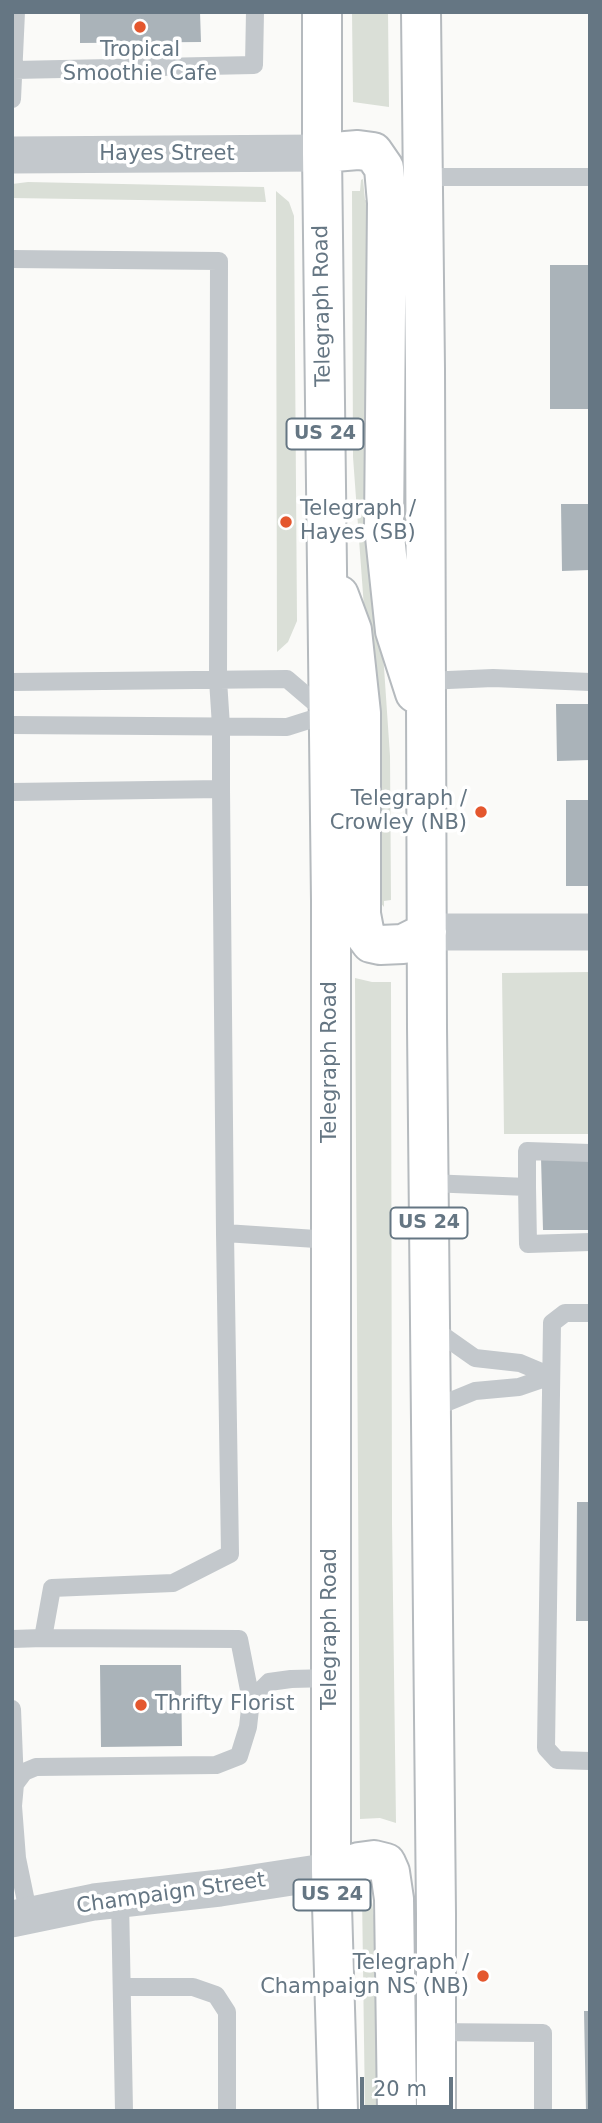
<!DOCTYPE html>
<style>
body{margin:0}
#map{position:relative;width:602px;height:2123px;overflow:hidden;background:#fafaf8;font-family:"DejaVu Sans",sans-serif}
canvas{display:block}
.frame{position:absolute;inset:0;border:14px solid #657683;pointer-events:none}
.scale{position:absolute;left:360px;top:2077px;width:93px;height:32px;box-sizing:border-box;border:4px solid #657683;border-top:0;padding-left:9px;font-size:21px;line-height:24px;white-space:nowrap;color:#657683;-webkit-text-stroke:5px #fff;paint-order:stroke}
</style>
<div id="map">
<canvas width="602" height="2123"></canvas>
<div class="frame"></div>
<div class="scale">20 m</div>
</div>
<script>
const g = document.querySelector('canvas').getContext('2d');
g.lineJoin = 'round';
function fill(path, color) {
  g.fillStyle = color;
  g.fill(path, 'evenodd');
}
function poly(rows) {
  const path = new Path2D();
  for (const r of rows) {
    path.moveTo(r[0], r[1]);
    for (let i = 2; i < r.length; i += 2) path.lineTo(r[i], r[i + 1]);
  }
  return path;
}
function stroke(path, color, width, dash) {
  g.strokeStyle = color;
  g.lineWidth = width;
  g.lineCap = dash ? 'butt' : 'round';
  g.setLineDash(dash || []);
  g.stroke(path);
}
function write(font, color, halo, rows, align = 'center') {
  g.font = font + ' "DejaVu Sans",sans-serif';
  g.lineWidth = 7;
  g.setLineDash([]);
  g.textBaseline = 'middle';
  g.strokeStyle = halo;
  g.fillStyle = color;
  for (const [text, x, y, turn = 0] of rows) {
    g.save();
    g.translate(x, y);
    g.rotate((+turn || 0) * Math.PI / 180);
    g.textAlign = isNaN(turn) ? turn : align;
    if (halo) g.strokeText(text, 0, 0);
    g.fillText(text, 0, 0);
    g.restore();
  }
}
const green = poly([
 [352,12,388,12,389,107,353,102],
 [363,179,365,200,373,201,374,520,390,756,391,900,384,901,384,907,379,901,372,717,353,457,352,191,360,191,361,180],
 [28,182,264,187,266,202,12,198,12,184],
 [276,191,289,202,294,216,297,621,288,642,277,652],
 [590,972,590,1134,504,1134,502,973],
 [355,978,372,982,391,982,392,1523,396,1823,380,1818,360,1819],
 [362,1894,371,1895,374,1917,382,1921,385,2111,365,2111]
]);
const building = poly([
 [80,12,200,12,201,42,80,43],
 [550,265,590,265,590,409,550,409],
 [561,504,590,504,590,570,562,571],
 [556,704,590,704,590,760,557,761],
 [566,800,590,800,590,886,566,886],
 [590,1157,590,1230,543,1230,541,1158],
 [577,1502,590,1502,590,1621,576,1621],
 [100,1665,181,1665,182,1746,101,1747],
 [584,2011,590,2011,590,2111,586,2111]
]);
const service = poly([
 [14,70,254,65,255,12],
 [12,99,16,12],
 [422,177,590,177],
 [12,259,219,261,218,680,221,726,221,789],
 [426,681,493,678,590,682],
 [12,682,287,679,328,714,287,727,12,725],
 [12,792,221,789,225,1233,331,1240],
 [590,1153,527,1151,527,1187,528,1244,590,1242],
 [429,1183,527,1187],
 [225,1233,230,1554,173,1583,52,1588,43,1638,239,1639,251,1700],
 [590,1313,565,1313,552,1323,546,1748,557,1760,590,1761],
 [431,1327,475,1358,520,1363,551,1376],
 [431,1409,475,1391,519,1387,551,1376],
 [12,1639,43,1638],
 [12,1709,15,1784,12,1784],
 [120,1899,124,2111],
 [29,1916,17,1858,13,1806,15,1784,24,1772,36,1767,216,1765,239,1756,248,1727,251,1700,269,1682,291,1679,331,1678],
 [122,1987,193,1987,216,1995,227,2012,227,2111],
 [431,2032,543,2033,543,2111]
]);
const minor = poly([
 [12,155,322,153],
 [427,932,590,932],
 [12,1919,94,1902,220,1888,331,1871]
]);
const primary = poly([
 [322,12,322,153,331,901,331,1871,338,2111],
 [421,12,425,369,427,1027,436,1914,436,2111],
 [322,153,358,150,373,152,384,168,387,203,384,527,395,631,415,693],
 [339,595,352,630,361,713,361,914,365,935,371,943,380,945,403,944,427,932],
 [331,1871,359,1862,374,1860,386,1863,390,1872,394,1899,397,2111]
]);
const markers = [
 [140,27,7,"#e4572e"],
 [286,522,7,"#e4572e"],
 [481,812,7,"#e4572e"],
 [141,1705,7,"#e4572e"],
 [483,1976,7,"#e4572e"]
];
const shields = [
 [325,434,77],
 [429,1223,77],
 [332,1895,77]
];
const shieldNames = [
 ["US 24",325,434],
 ["US 24",429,1223],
 ["US 24",332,1895]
];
const poiNames = [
 ["Tropical",140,51,"center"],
 ["Smoothie Cafe",140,75,"center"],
 ["Telegraph /",300,510],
 ["Hayes (SB)",300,534],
 ["Telegraph /",467,800,"right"],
 ["Crowley (NB)",467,824,"right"],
 ["Thrifty Florist",155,1705],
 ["Telegraph /",469,1964,"right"],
 ["Champaign NS (NB)",469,1988,"right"]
];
const streetNames = [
 ["Hayes Street",167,155],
 ["Telegraph Road",323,306,-91],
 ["Telegraph Road",331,1062,-90],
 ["Telegraph Road",331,1629,-90],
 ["Champaign Street",171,1894,-8]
];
fill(green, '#dadfd7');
fill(building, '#aab3b9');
stroke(primary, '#b5babe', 42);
stroke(service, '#c3c8cc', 18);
stroke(minor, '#c3c8cc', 37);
stroke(primary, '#fff', 38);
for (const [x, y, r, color] of markers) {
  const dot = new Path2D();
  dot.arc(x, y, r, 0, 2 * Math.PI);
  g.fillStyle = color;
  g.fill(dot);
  stroke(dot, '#fff', 2.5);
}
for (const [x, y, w] of shields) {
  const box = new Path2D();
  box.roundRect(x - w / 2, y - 15.5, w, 31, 5);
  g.fillStyle = '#fff';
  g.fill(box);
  stroke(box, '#657683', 2);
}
write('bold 19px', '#657683', null, shieldNames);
write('21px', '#657683', '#fff', poiNames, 'left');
write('21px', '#657683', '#fff', streetNames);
</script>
